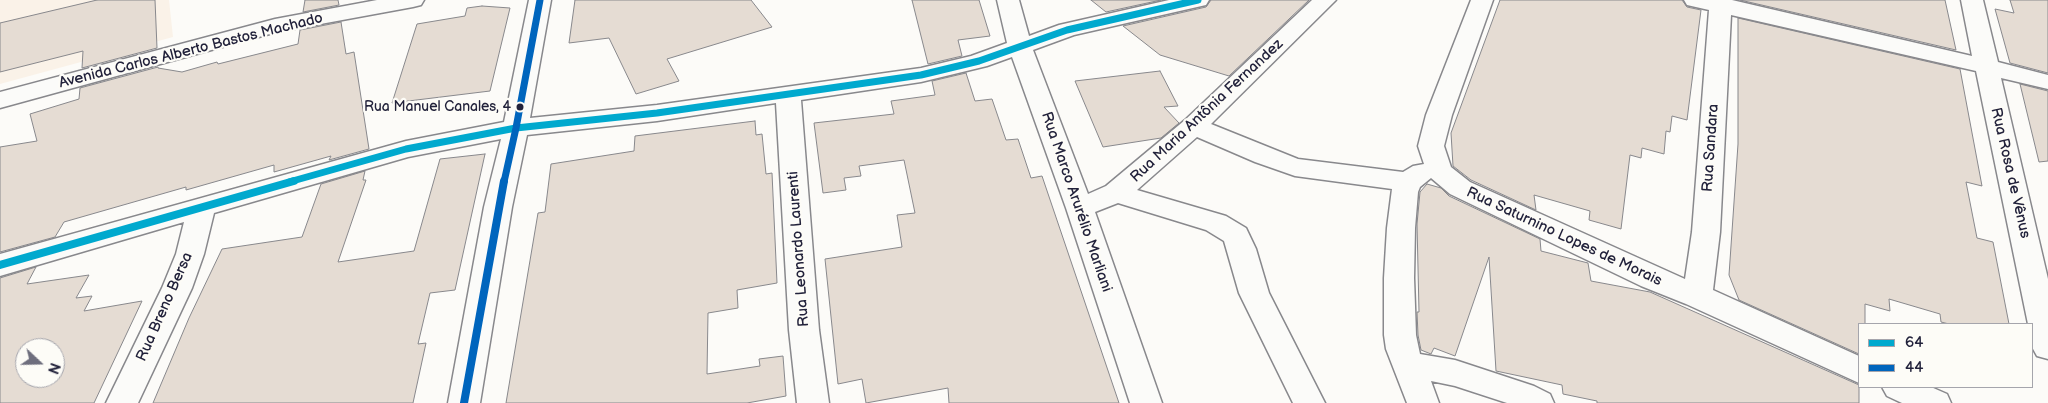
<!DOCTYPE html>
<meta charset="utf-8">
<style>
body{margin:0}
#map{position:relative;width:2048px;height:403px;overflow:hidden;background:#fcfbf8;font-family:"Balsamiq Sans",sans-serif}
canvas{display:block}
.legend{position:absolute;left:1858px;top:323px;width:175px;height:65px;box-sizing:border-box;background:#fdfcf7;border:1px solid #a5a5ac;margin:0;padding:6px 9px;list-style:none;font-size:15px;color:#22223b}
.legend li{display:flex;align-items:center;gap:10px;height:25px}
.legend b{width:25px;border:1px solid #a5a5ac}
.north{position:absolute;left:15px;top:338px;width:50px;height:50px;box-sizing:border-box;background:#fdfcf7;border:1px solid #a5a5ac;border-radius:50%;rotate:111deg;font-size:14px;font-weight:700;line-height:20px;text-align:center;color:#22223b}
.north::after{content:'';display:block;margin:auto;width:18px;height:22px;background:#6e6e7d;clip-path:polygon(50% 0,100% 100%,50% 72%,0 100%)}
</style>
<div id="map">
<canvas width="2048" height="403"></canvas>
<ul class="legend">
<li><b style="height:6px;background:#00a9ce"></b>64</li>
<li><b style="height:6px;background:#0065bd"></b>44</li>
</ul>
<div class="north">N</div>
</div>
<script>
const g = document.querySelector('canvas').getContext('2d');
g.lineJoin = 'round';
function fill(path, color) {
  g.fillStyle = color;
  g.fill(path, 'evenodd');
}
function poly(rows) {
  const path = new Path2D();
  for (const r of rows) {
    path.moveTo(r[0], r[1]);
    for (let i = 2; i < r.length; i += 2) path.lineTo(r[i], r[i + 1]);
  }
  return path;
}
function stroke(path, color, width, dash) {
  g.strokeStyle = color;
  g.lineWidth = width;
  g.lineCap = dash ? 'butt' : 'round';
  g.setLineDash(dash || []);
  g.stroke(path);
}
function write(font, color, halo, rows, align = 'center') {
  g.font = font + ' "Balsamiq Sans",sans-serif';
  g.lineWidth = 4.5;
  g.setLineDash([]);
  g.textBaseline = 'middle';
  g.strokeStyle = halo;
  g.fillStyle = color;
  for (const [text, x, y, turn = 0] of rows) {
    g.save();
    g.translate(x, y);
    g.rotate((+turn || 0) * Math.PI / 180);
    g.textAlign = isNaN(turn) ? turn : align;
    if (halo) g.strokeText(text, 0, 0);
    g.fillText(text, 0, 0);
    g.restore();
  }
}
const built = poly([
 [0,0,169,0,173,37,0,84]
]);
const building = poly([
 [97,0,155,0,157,48,82,68,83,51,0,72,0,23,97,0],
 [305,0,338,0,339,5,303,12,305,0],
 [575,0,751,0,772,27,667,59,679,81,636,94,609,38,569,43,575,0],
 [912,0,979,0,990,36,958,40,962,56,928,64,912,0],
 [1091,0,1161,0,1106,12,1091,0],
 [1211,0,1309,0,1229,76,1160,55,1123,26,1206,7,1211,0],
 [1500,0,1682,0,1687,7,1701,10,1687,120,1672,116,1670,132,1666,131,1664,154,1642,148,1641,158,1630,155,1621,229,1589,220,1590,211,1534,195,1536,210,1471,180,1453,166,1451,133,1500,0],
 [1740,0,1945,0,1956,50,1740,0],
 [2010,0,2048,0,2048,73,2010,63,1995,9,2014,13,2010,0],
 [482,6,510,8,490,91,392,103,417,24,465,16,467,8,482,6],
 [1738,18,1960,69,1982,186,1966,182,1977,238,1993,242,2009,324,1949,324,1941,322,1940,314,1889,299,1890,311,1865,304,1865,324,1859,324,1859,354,1739,300,1729,275,1738,144,1738,18],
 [341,22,346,54,354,52,369,149,329,160,331,156,274,172,274,165,186,190,186,187,64,222,55,237,0,252,0,147,37,141,30,114,79,99,80,88,158,67,158,68,182,72,217,62,218,64,298,44,300,30,341,22],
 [1160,71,1178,106,1164,107,1179,123,1161,138,1103,147,1075,81,1160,71],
 [966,73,975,101,992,99,1006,140,1018,139,1031,178,1042,176,1119,403,949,403,948,388,866,403,862,379,838,384,825,259,902,247,897,215,915,213,904,160,859,166,861,176,844,178,846,190,823,193,814,123,894,114,891,101,935,95,932,81,966,73],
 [2020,84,2048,91,2048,161,2039,162,2020,84],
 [755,121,756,135,762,134,766,174,772,173,777,283,737,290,738,308,708,313,707,374,760,366,759,359,783,356,786,396,747,403,506,403,538,213,545,212,551,164,634,151,635,136,755,121],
 [485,154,455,290,430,293,418,344,426,343,413,403,153,403,189,318,222,249,302,237,321,184,365,171,363,180,366,180,338,262,414,251,440,159,485,154],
 [1427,184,1441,188,1449,196,1540,239,1541,251,1588,263,1591,281,1650,292,1859,385,1859,403,1597,403,1597,401,1563,394,1562,385,1496,371,1489,257,1455,356,1434,348,1431,354,1421,350,1418,335,1417,312,1419,312,1417,224,1420,192,1427,184],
 [36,267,27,284,89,275,76,298,92,296,84,311,142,301,94,403,0,403,0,278,36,267],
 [25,348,55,348,55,378,25,378,25,348]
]);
const minor = poly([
 [377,0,424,0,421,5,413,7,277,32,0,108,0,92,275,19,377,0],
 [529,0,551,0,530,118,657,105,921,68,971,56,1007,43,997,0,1019,0,1029,36,1059,25,1169,0,1209,0,1206,5,1074,35,1033,50,1088,194,1106,186,1185,120,1312,0,1336,0,1211,124,1298,159,1403,172,1413,166,1424,164,1418,146,1426,115,1471,0,1493,0,1452,115,1444,146,1451,167,1470,182,1685,279,1692,232,1709,10,1687,5,1684,0,1732,0,1972,56,1961,0,1983,0,1998,62,2048,75,2048,89,2001,78,2048,279,2048,359,2037,356,2032,347,2032,324,2028,324,1976,71,1731,15,1720,232,1713,290,1859,356,1859,383,1686,304,1641,286,1450,194,1431,178,1420,187,1418,192,1415,228,1414,278,1416,335,1420,354,1455,360,1534,386,1550,394,1554,403,1507,403,1455,386,1431,381,1439,403,1407,403,1386,349,1384,335,1384,278,1387,228,1392,189,1295,176,1255,162,1197,137,1137,190,1226,216,1246,228,1256,249,1269,293,1325,403,1293,403,1239,293,1224,241,1206,230,1118,203,1095,212,1162,403,1130,403,1066,208,1012,57,987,66,921,82,801,100,819,330,829,403,797,403,789,330,776,103,657,121,527,135,512,207,480,403,448,403,484,207,501,139,408,157,214,213,204,254,192,288,138,403,106,403,162,288,176,254,184,222,0,276,0,254,406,141,504,122,529,0],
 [1882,387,1931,387,1947,394,1951,403,1902,403,1887,396,1882,387]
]);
const bus1Far1 = poly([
 [289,182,406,149,516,128,657,113,921,75,979,61,1067,30,1198,0]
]);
const bus1 = poly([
 [0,265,294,181]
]);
const bus2Far1 = poly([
 [504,182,516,128,540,0]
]);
const bus2 = poly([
 [464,403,504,181]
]);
const markers = [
 [520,107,4.5,"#22223b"]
];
const busNames = [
 ["Rua Manuel Canales, 4",511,107]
];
const streetNames = [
 ["Avenida Carlos Alberto Bastos Machado",191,51,-14],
 ["Rua Maria Antônia Fernandez",1207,111,-43],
 ["Rua Sandara",1711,148,-86],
 ["Rua Rosa de Vênus",2010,173,77],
 ["Rua Marco Arurélio Marliani",1076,202,71],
 ["Rua Saturnino Lopes de Morais",1564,237,25],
 ["Rua Leonardo Laurenti",799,249,-94],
 ["Rua Breno Bersa",165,307,-66]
];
fill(built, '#faf2e8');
fill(building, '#e5dcd3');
stroke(building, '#88888c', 1);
stroke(minor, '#88888c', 3);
fill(minor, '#fbfbf9');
stroke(bus1Far1, '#00a9ce', 7);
stroke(bus1, '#00a9ce', 8);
stroke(bus2Far1, '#0065bd', 7);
stroke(bus2, '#0065bd', 8);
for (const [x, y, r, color] of markers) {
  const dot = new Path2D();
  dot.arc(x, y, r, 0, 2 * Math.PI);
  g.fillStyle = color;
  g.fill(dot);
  stroke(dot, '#fdfcf7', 2);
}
write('14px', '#22223b', '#fdfcf7', busNames, 'right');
write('15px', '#22223b', '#fdfcf7', streetNames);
</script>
